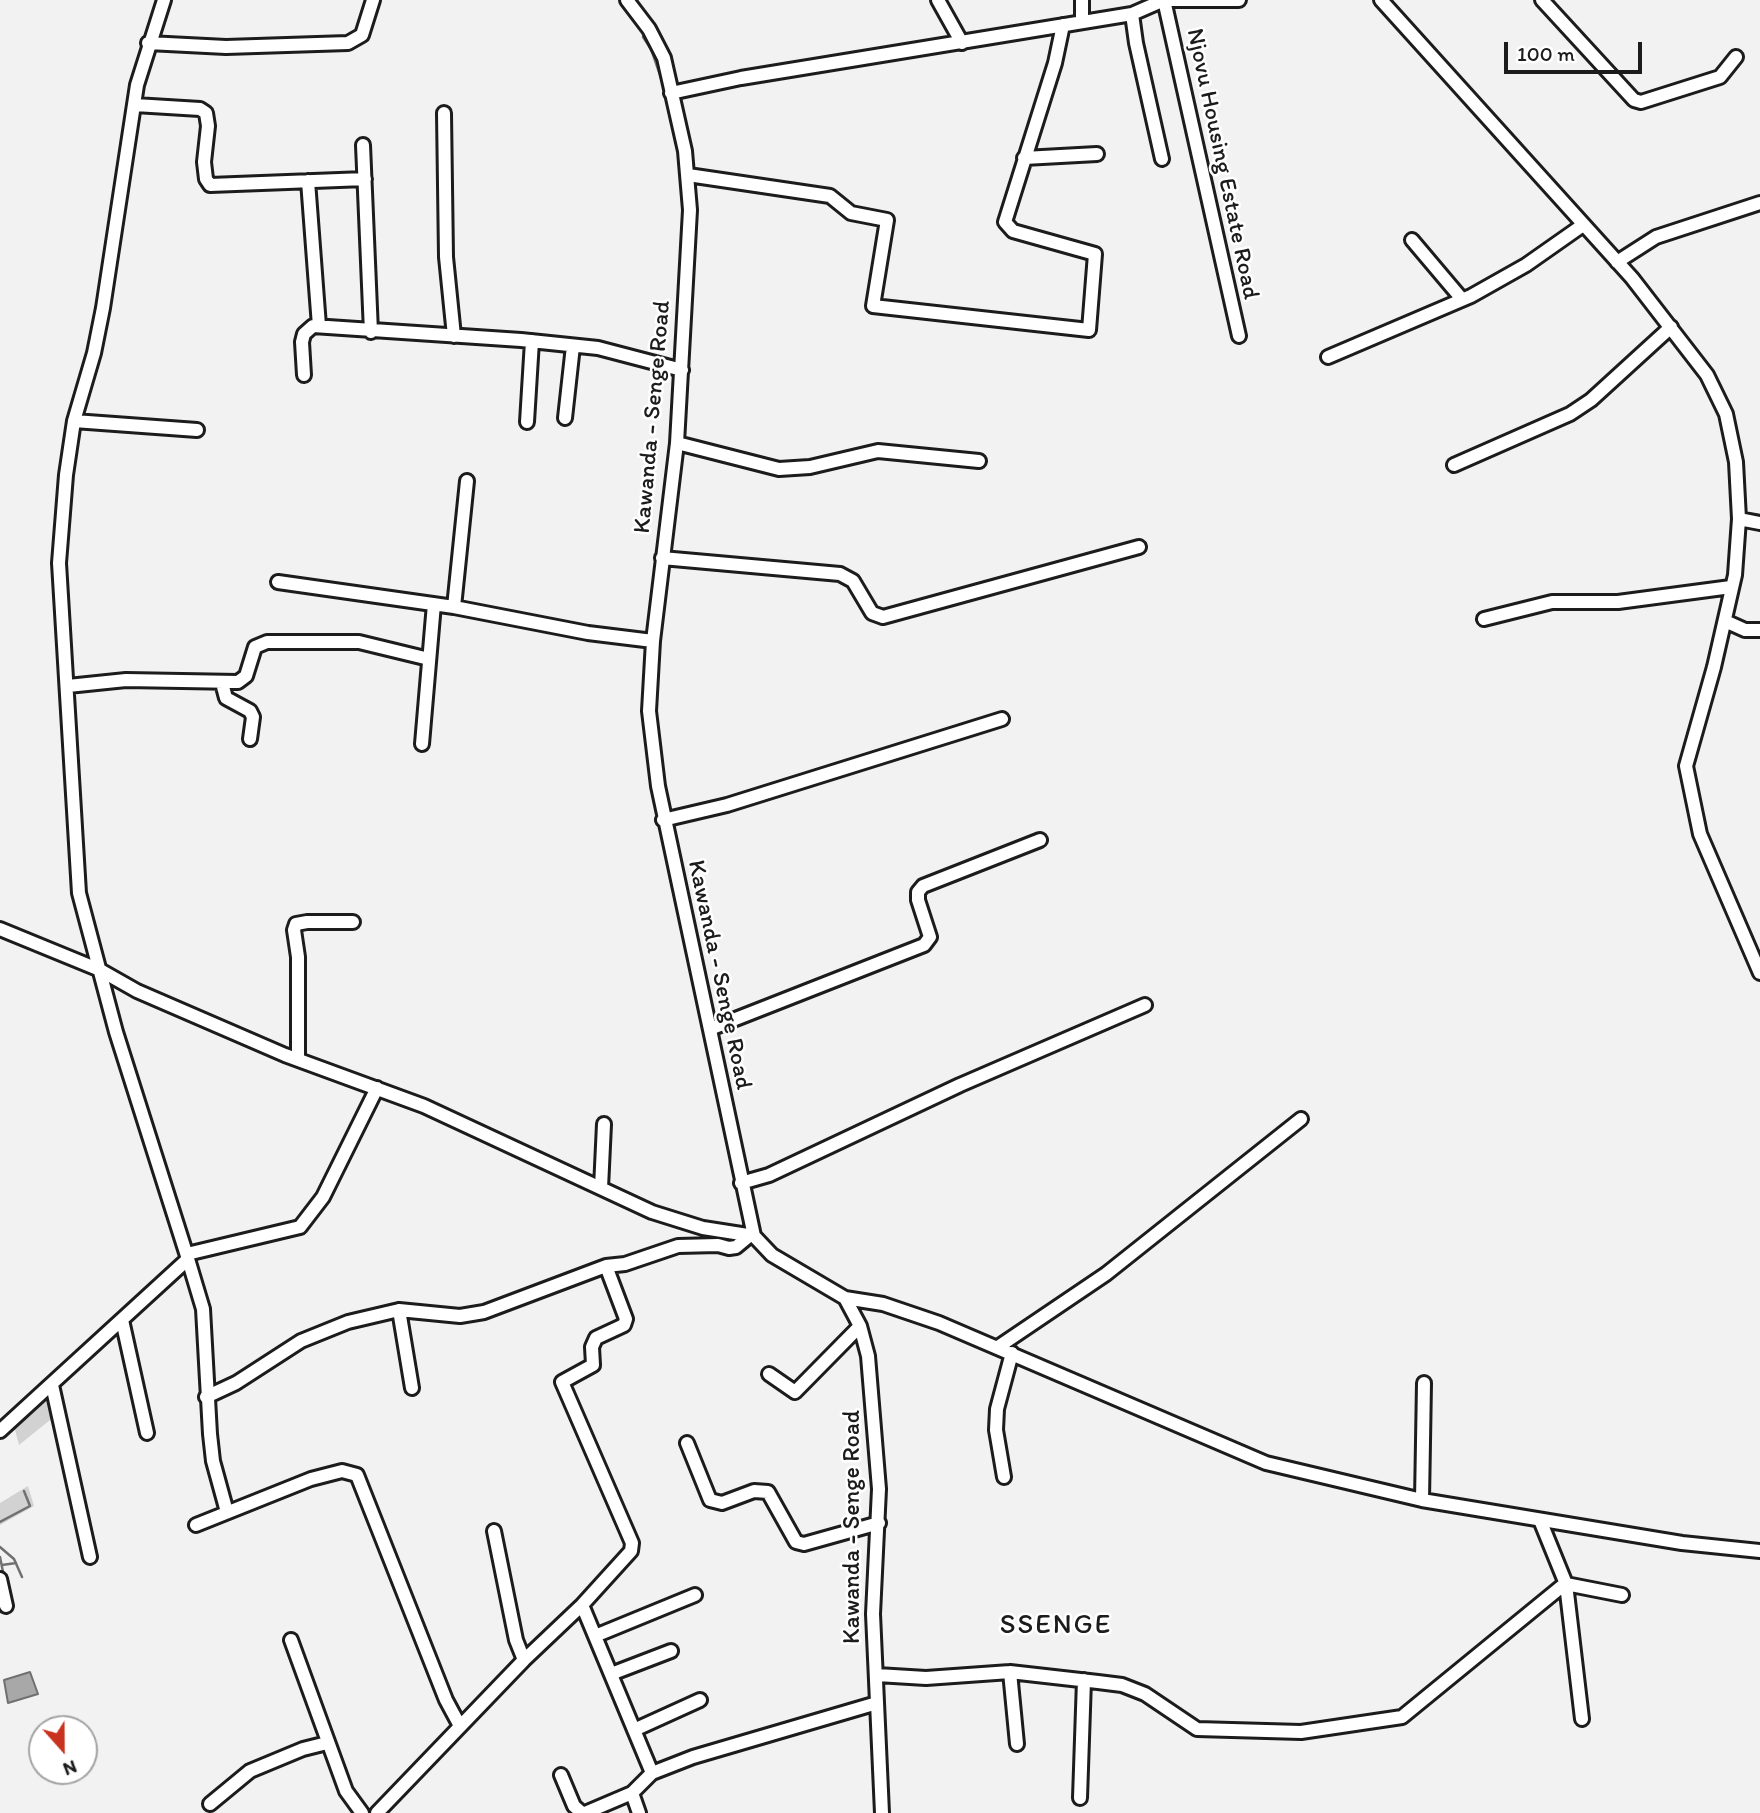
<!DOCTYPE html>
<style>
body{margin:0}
#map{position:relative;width:1760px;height:1813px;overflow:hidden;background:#f2f2f2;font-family:Itim,sans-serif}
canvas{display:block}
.north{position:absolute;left:28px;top:1715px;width:70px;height:70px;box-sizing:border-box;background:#fff;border:2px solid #a4a4a4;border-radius:50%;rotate:159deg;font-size:19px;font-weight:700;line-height:28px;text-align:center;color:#1c1c1c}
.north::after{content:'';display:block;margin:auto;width:24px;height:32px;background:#c8321e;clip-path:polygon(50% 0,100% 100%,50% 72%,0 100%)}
.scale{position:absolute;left:1504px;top:42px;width:138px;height:32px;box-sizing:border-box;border:4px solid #1c1c1c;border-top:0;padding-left:9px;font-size:21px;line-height:24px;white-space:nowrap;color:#1c1c1c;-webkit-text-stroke:5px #fff;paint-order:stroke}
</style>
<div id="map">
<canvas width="1760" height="1813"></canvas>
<div class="north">N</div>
<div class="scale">100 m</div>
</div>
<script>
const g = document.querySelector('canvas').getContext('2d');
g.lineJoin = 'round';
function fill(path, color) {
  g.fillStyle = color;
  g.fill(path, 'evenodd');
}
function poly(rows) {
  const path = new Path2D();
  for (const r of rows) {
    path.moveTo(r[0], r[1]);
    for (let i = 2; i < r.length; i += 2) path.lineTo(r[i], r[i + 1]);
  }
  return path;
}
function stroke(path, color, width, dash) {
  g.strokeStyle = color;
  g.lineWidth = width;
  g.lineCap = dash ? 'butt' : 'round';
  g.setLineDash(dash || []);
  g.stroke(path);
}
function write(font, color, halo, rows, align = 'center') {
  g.font = font + ' Itim,sans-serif';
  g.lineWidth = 5;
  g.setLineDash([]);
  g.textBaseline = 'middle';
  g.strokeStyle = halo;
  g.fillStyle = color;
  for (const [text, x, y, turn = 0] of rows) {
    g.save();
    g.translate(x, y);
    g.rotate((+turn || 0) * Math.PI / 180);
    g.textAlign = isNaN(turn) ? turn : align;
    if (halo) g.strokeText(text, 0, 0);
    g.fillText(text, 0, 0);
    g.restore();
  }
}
const green = poly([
 [50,1390,55,1416,19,1445,13,1422],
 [28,1486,34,1506,0,1525,0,1503]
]);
const water = poly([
 [30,1672,38,1694,8,1703,4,1680,30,1672]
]);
const stream = poly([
 [643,37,651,49,666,92],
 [683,199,683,231],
 [655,571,657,558],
 [650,612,655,574],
 [645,726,650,768],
 [654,803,658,816],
 [670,878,687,950],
 [717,1093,731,1159],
 [733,1172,744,1223,741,1230],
 [0,1522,30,1506,24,1491],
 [0,1547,14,1559,22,1577],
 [0,1557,4,1577],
 [2,1565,16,1563]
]);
const minor = poly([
 [627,0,649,29,664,58,685,151,690,210,677,443,653,641,649,711,658,786,754,1236,772,1255,845,1298,860,1326,868,1356,879,1489,873,1614,882,1813],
 [938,0,962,43],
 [1169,0,1239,0],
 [1381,0,1632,278,1707,375,1726,414,1736,462,1739,519,1735,575,1714,667,1686,766,1700,834,1760,973],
 [1542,0,1634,100,1641,102,1720,77,1736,57],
 [1132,14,1136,43,1162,159],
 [1082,21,1082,0],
 [148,43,226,47,348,43,362,35,373,0],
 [671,93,741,78,1132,14,1164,0,1239,336],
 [135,105,200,109,206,113,208,126,204,162,206,179,210,185,365,179],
 [444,113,446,257,454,336],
 [363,145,371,332],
 [1024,158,1097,154],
 [688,175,830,196,851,213,887,220,873,306,1089,330,1095,254,1013,231,1005,222,1055,63,1063,25],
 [308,181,319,326],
 [1412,240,1461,298],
 [1617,262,1656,237,1760,203],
 [1328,357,1471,296,1526,265,1583,225],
 [304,375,302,342,304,334,313,326,521,340,598,348,682,370],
 [565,418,573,346],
 [74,421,197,430],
 [527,422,532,341],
 [677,443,779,469,810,467,878,451,979,461],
 [1454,465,1570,414,1591,400,1671,327],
 [1739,519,1760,523],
 [662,558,840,574,853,581,872,613,883,617,1139,547],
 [278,582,454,607,588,633,653,641],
 [454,607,467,481],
 [1484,619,1552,602,1618,602,1731,587],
 [1725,621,1745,630,1760,630],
 [222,683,226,698,250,711,253,717,250,739],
 [68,686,126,680,238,682,246,676,255,647,267,642,359,642,429,659],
 [422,744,434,604],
 [663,820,727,805,1002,719],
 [0,929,100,970,137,991,285,1055,424,1106,652,1212,703,1228,754,1236],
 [710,1029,924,945,930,937,918,900,918,892,923,886,1040,840],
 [298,1059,298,957,294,930,296,924,307,922,353,922],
 [741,1183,769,1175,960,1085,1145,1005],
 [601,1188,604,1124],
 [187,1254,300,1227,323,1197,377,1088],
 [188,1259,203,1309,210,1434,213,1461,227,1512],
 [845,1298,883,1304,939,1323,1266,1463,1422,1500,1682,1543,1760,1551],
 [399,1310,412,1388],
 [122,1320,147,1433],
 [998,1347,1106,1274,1301,1119],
 [769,1374,795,1392,860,1326],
 [52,1385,90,1557],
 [206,1397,236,1383,301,1341,348,1322,399,1310,460,1316,484,1312,606,1266,625,1264,678,1246,718,1245,729,1248,736,1247,748,1237],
 [0,1431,188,1259,116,1032,79,893,59,563,66,475,74,421,94,353,103,308,137,85,164,0],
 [687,1443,710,1500,722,1503,754,1491,768,1492,796,1542,804,1544,879,1523],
 [1004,1477,996,1430,997,1409,1012,1353],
 [1422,1500,1424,1383],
 [1540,1520,1566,1584,1582,1719],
 [196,1525,311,1479,342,1471,357,1475,446,1700,460,1726],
 [494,1531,516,1640,524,1660],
 [0,1579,6,1606],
 [582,1605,652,1773],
 [595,1636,695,1595],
 [291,1640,346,1791,362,1813],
 [1010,1672,1017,1744],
 [611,1674,671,1651],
 [877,1675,926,1678,1010,1672,1098,1682,1122,1685,1145,1694,1197,1729,1301,1732,1402,1717,1561,1587,1566,1584,1622,1595],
 [634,1730,700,1700],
 [561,1775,574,1806,582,1813],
 [632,1793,639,1813],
 [1080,1798,1084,1680],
 [210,1804,250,1771,303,1749,327,1743],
 [377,1813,524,1660,582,1605,631,1551,632,1543,562,1382,593,1365,592,1347,596,1338,624,1325,626,1319,606,1266],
 [585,1813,632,1793,652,1773,693,1757,877,1703]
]);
const streetNames = [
 ["Njovu Housing Estate Road",1222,164,78],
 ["Kawanda - Senge Road",653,417,-85],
 ["Kawanda - Senge Road",719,975,78],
 ["Kawanda - Senge Road",853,1527,-90]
];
const quarterNames = [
 ["SSENGE",1056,1626]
];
fill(green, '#d2d2d2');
fill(water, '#a8a8a8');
stroke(water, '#707070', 2);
stroke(stream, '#707070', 2.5);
stroke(minor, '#1c1c1c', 18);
stroke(minor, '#fff', 12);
write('24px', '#1c1c1c', '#fff', streetNames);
g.letterSpacing = '2px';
write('28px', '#1c1c1c', '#fff', quarterNames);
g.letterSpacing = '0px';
</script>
